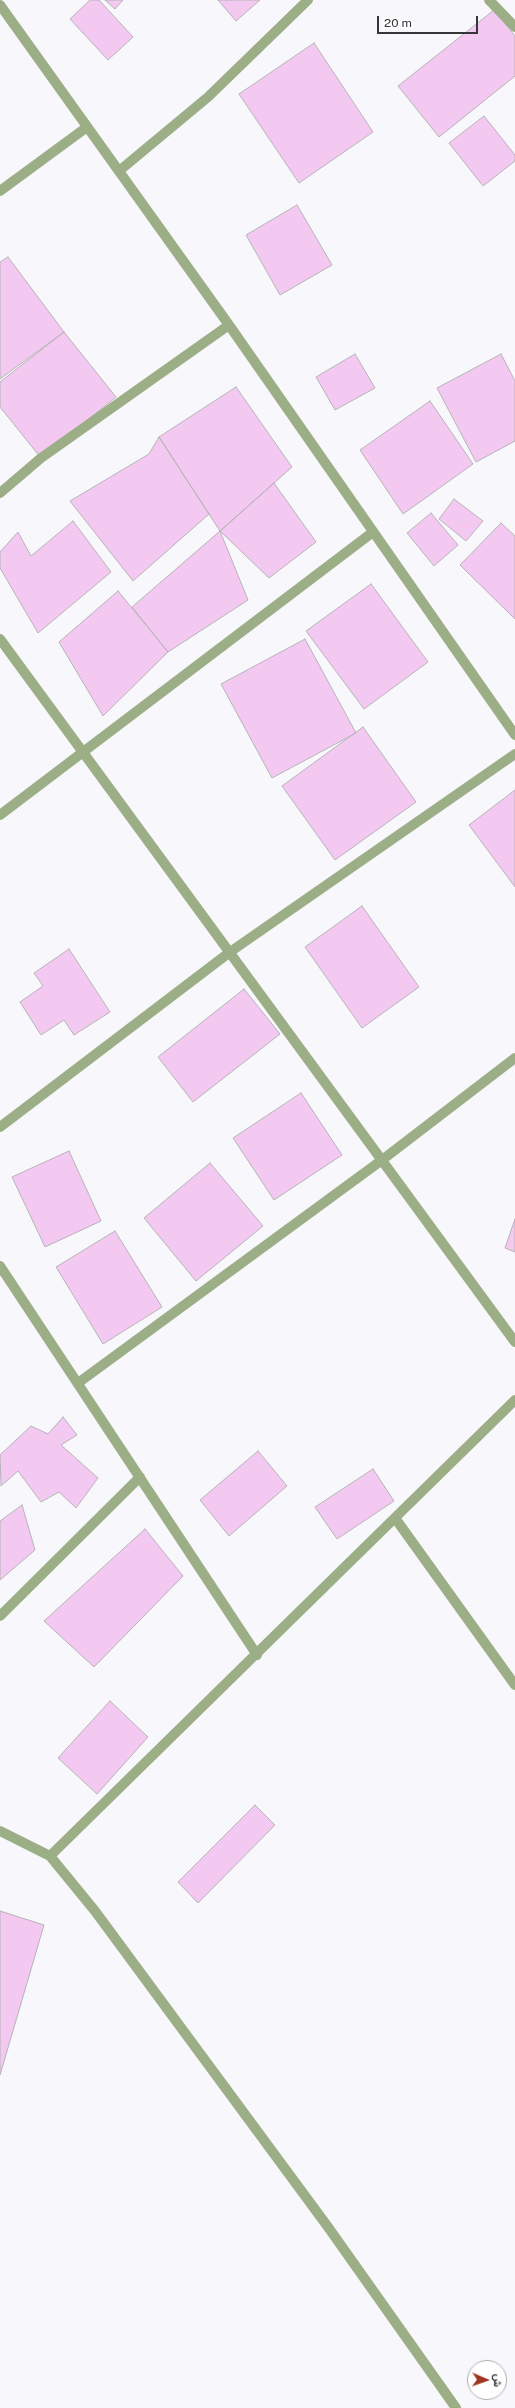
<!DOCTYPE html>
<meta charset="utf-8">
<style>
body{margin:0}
#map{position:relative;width:515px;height:2408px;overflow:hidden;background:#f7f7fc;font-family:"Public Sans",Vazirmatn,sans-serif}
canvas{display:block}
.north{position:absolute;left:467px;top:2360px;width:40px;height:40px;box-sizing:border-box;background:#fff;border:1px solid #afafaf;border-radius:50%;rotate:92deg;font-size:11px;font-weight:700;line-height:16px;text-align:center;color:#363638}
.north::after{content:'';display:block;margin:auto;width:14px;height:18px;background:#a03621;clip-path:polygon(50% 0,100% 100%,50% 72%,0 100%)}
.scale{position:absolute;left:377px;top:16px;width:101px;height:18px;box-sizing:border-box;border:2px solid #363638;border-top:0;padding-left:5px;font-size:12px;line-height:14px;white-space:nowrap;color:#363638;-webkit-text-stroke:3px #fff;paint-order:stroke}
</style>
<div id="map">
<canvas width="515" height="2408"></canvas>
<div class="north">ش</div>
<div class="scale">20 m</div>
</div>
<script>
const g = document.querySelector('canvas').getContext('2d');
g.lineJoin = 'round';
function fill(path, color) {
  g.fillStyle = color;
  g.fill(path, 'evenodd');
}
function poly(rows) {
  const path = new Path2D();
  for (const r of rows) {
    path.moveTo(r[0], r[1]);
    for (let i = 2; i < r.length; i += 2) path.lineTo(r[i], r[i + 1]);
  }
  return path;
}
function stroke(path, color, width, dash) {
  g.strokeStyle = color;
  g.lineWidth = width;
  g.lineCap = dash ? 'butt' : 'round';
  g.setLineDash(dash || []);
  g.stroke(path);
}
const building = poly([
 [90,0,99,0,133,37,108,60,70,19,90,0],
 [105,0,123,0,115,9,105,0],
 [218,0,260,0,236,21,218,0],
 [494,10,515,36,515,76,439,137,398,86,494,10],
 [314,43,373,132,299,183,239,94,314,43],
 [484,116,515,155,515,161,483,186,449,143,484,116],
 [297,205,332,265,280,295,246,235,297,205],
 [8,257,64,332,0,379,0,262,8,257],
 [64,332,116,397,41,458,0,407,0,382,64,332],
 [355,354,375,388,335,410,316,377,355,354],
 [501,354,515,381,515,441,476,462,437,388,501,354],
 [236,387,292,467,220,531,159,437,236,387],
 [430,401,473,464,403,514,360,450,430,401],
 [159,437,209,514,133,581,70,501,149,454,159,437],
 [274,483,316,542,269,578,220,531,274,483],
 [454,499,483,521,466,541,439,519,454,499],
 [431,513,458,545,434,566,407,533,431,513],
 [73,521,111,572,38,633,0,568,0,552,18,532,31,556,73,521],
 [501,523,515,536,515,619,460,565,501,523],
 [220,531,248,600,168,652,132,607,220,531],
 [371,584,428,662,364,709,306,631,371,584],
 [118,591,168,652,103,716,59,642,118,591],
 [305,639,356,733,272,778,221,684,305,639],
 [363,727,416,802,335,860,282,786,363,727],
 [515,790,515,887,469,825,515,790],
 [362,906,419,987,362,1028,305,947,362,906],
 [69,949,110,1012,74,1035,64,1020,41,1035,20,1002,43,986,34,973,69,949],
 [244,989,280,1034,193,1102,158,1057,244,989],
 [301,1093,342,1155,274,1200,233,1138,301,1093],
 [69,1151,101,1221,45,1247,12,1177,69,1151],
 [210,1163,263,1226,196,1281,144,1218,210,1163],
 [515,1219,515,1252,505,1248,515,1219],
 [115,1231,162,1307,103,1344,56,1267,115,1231],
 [63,1417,77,1435,61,1445,98,1478,76,1508,59,1492,41,1502,18,1471,1,1486,0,1455,31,1426,48,1434,63,1417],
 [258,1451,287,1486,229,1536,200,1500,258,1451],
 [373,1469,394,1501,337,1539,315,1507,373,1469],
 [22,1505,35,1550,0,1580,0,1521,22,1505],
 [145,1529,183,1576,94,1667,44,1621,145,1529],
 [110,1701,148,1737,97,1794,58,1758,110,1701],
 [255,1805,275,1825,198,1903,178,1882,255,1805],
 [0,1911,44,1925,0,2075,0,1911]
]);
const minor = poly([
 [489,0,515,27],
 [0,5,229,325,515,735],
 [119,171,208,97,308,0],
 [0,191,87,127],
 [0,493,41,458,229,325],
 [0,639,515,1342],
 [0,815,373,532],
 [0,1127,230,952,515,754],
 [0,1266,257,1655],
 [78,1383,382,1160,515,1058],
 [395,1518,515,1685],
 [0,1616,140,1477],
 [0,1831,50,1856,95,1911,328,2227,456,2408],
 [50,1856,515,1400]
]);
fill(building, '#f3c9f1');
stroke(building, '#b7b3b7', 1);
stroke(minor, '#9cae86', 10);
</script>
